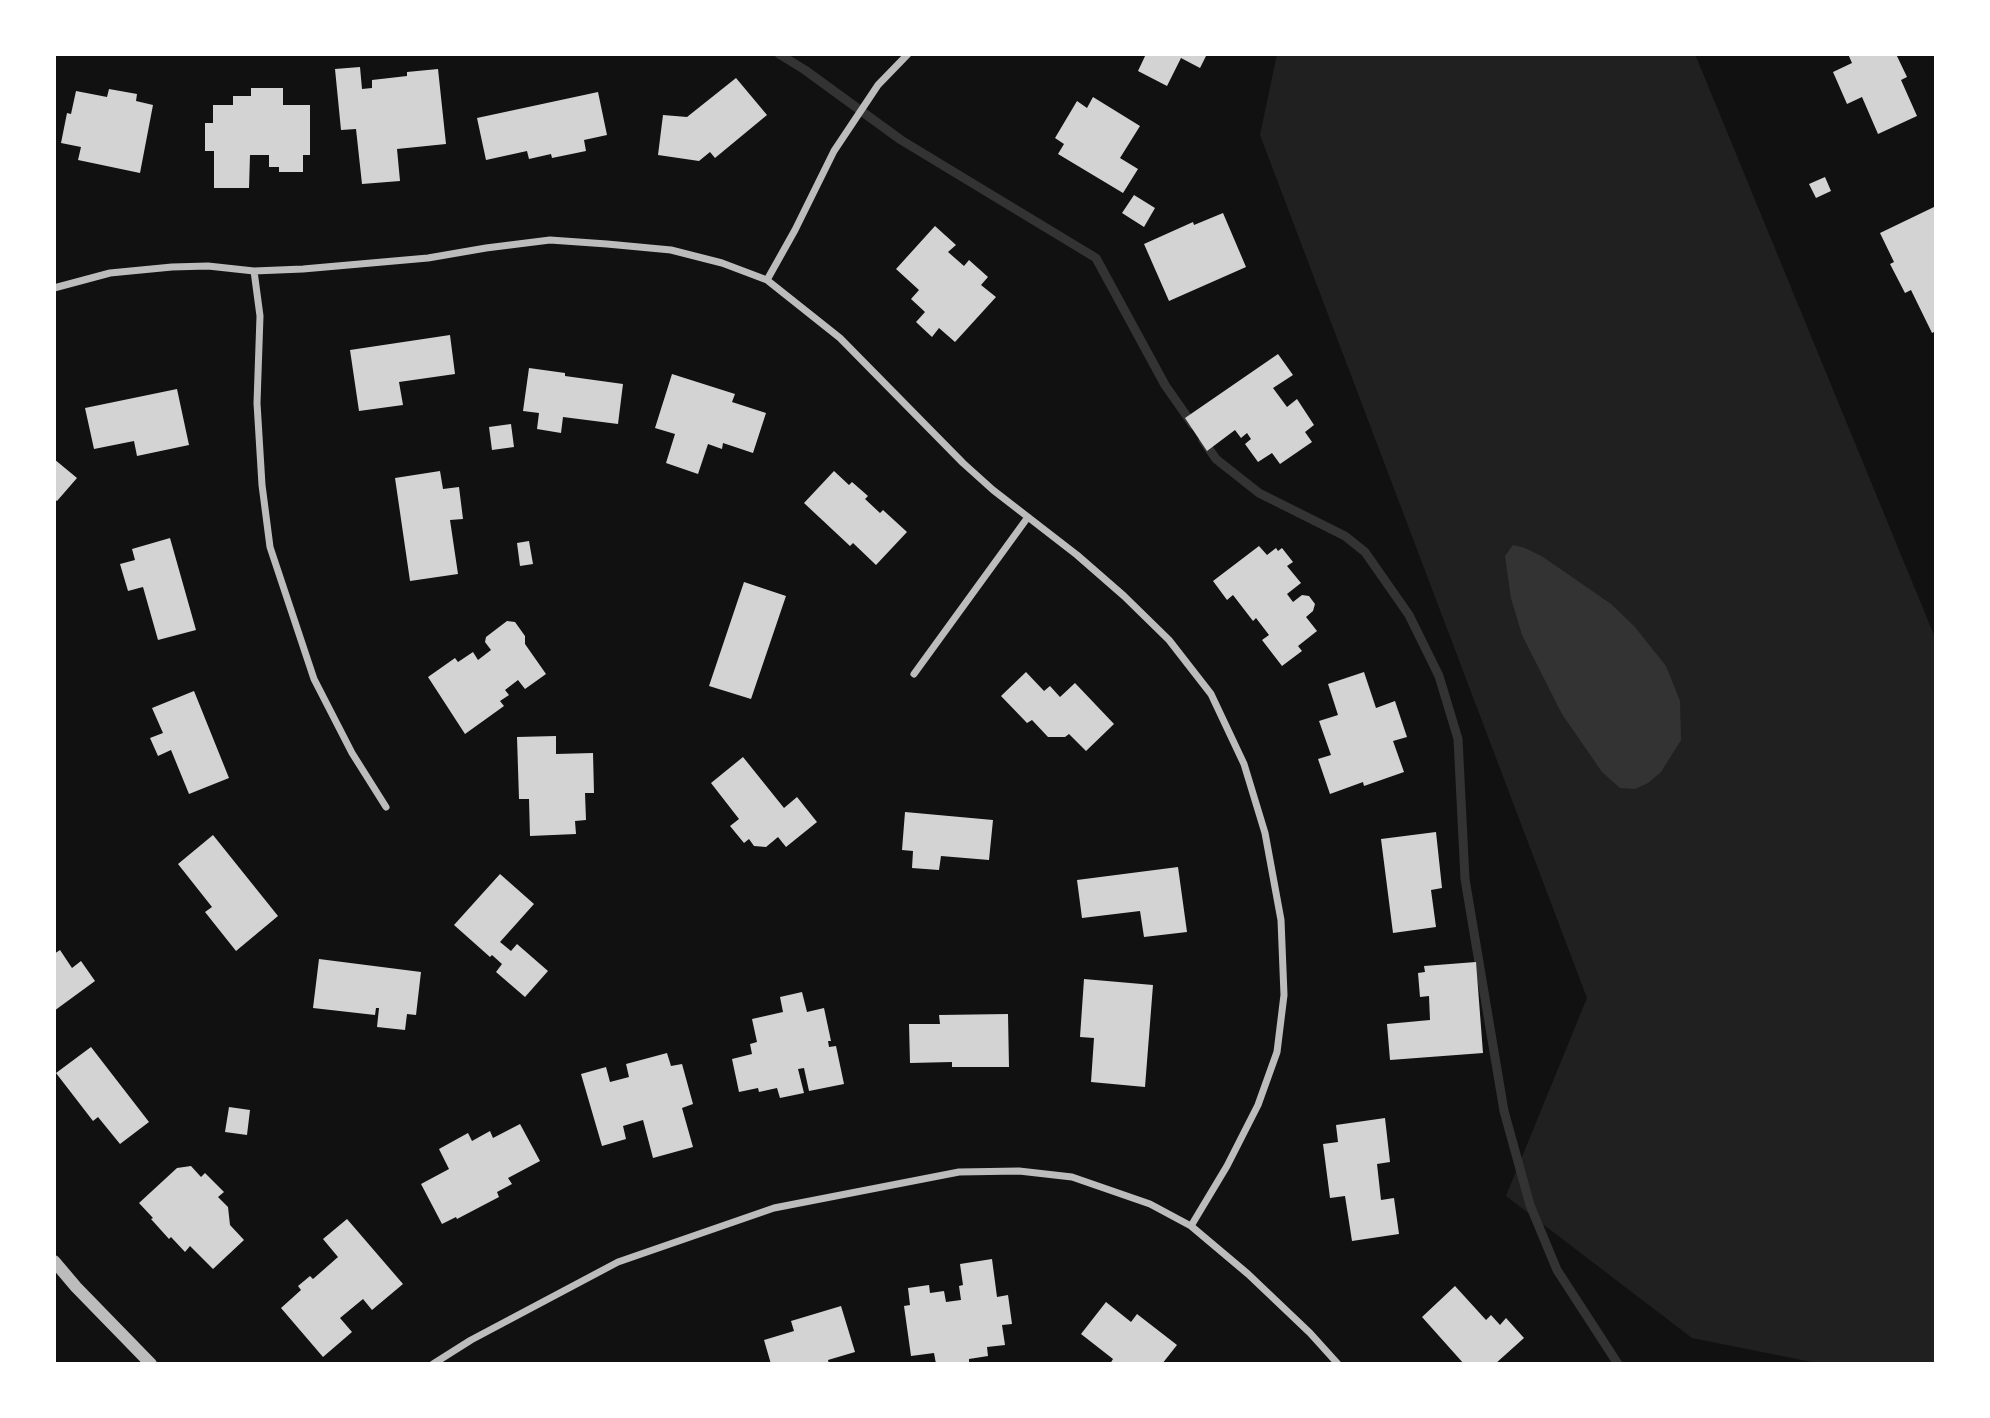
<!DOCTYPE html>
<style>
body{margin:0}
#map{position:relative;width:1990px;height:1418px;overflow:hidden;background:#111;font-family:"PT Serif",serif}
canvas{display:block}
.frame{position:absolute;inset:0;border:56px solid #fff;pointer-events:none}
</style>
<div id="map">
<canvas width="1990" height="1418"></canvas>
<div class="frame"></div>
</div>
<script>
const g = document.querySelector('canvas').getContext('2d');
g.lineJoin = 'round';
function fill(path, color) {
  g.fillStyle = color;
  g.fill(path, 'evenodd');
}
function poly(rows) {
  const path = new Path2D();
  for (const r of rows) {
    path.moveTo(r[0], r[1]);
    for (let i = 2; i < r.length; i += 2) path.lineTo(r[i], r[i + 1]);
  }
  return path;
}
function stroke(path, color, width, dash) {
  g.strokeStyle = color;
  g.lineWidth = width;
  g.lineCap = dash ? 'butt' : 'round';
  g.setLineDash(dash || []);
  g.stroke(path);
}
const green = poly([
 [1277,54,1695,54,1936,640,1936,1364,1822,1364,1692,1338,1506,1196,1587,998,1260,135]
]);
const water = poly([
 [1513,545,1525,548,1543,557,1611,604,1634,626,1666,666,1680,701,1681,740,1661,772,1648,783,1635,789,1620,788,1602,772,1562,714,1522,635,1511,598,1505,556]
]);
const stream = poly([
 [779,54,805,70,901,140,1096,258,1165,385,1193,425],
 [1203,440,1216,459,1259,493,1345,536,1365,552,1409,615,1439,676,1458,739,1465,879,1504,1111,1530,1205,1557,1270,1618,1364]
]);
const building = poly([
 [1146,54,1207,54,1200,68,1181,58,1167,86,1138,71],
 [1848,54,1896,54,1907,77,1901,80,1917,116,1878,134,1862,97,1847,104,1833,72,1852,63],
 [360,67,362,89,372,88,372,80,407,76,407,72,438,69,446,144,397,149,400,181,362,184,356,129,341,130,335,69],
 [736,78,767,115,715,158,710,152,699,161,658,155,663,115,687,117],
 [251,88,283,88,283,105,310,105,310,155,303,155,303,172,279,172,279,167,269,167,269,155,250,155,249,188,214,188,214,151,205,151,205,123,213,123,213,105,233,105,233,96,251,96],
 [109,89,137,94,136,101,153,105,140,173,78,160,81,147,61,143,67,113,71,114,76,91,107,97],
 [598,92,607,135,584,140,586,151,552,158,551,154,529,159,527,151,486,160,477,118],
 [1093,97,1140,126,1120,158,1138,169,1123,193,1058,154,1064,144,1055,138,1077,101,1087,108],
 [1825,177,1831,191,1816,198,1809,184],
 [1134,195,1155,208,1144,227,1122,213],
 [1934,207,1936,210,1936,331,1932,333,1911,290,1905,293,1890,264,1894,262,1880,233],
 [1223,213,1246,267,1169,301,1144,244,1193,222,1194,225],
 [935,226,956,245,948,252,964,266,969,260,988,277,981,285,996,297,955,342,939,328,932,337,916,322,925,312,911,299,919,290,896,269],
 [450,335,455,374,399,382,403,405,359,411,350,350],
 [1278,354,1293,375,1273,388,1287,407,1297,399,1314,425,1305,432,1312,442,1280,464,1272,453,1258,462,1245,444,1251,439,1247,433,1241,438,1235,430,1207,451,1185,418],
 [529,368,565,373,565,376,623,384,618,424,563,417,561,433,537,429,539,413,523,411],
 [672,374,735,394,732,402,766,413,753,453,723,443,722,449,708,444,698,474,666,463,675,434,655,428],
 [177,389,189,445,137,456,134,441,94,449,85,408],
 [511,424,514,447,492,450,489,427],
 [54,459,77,478,57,501,54,499],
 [440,471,443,489,459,487,463,519,450,520,458,574,410,581,395,478],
 [834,471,849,485,852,482,868,496,865,499,880,513,883,510,907,532,876,565,853,543,850,546,804,503],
 [170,538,196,630,158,640,143,587,128,591,120,564,135,560,132,549],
 [529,541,533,564,520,566,517,543],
 [1259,546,1267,555,1276,548,1278,551,1282,548,1293,562,1287,566,1301,583,1287,594,1293,602,1302,595,1309,596,1315,604,1313,611,1306,617,1317,631,1298,646,1302,651,1282,666,1262,640,1269,635,1256,618,1253,621,1233,595,1227,600,1213,581],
 [744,582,786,596,751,699,709,686],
 [507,621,515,622,525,636,525,644,546,674,525,689,518,680,505,690,509,695,500,701,504,706,465,734,428,677,455,658,458,662,473,652,478,660,491,650,485,642,486,637],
 [1026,672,1044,691,1050,686,1060,697,1075,683,1114,724,1086,751,1069,734,1065,737,1048,737,1032,720,1027,723,1001,696],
 [1364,672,1376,708,1395,701,1407,737,1393,741,1404,772,1364,786,1363,782,1330,794,1318,759,1331,755,1319,721,1338,715,1328,684],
 [194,691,229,778,189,794,171,750,158,756,150,738,163,733,152,708],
 [556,736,556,754,593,753,594,793,585,793,586,820,575,821,576,834,530,836,529,799,519,799,517,737],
 [743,757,784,808,797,797,817,822,786,847,778,837,766,847,754,846,749,839,744,843,730,826,739,819,711,783],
 [905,812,993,820,989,860,941,856,939,870,912,868,913,851,902,850],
 [1436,832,1442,888,1431,890,1436,927,1393,933,1381,839],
 [213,835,278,916,236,951,205,912,212,907,178,864],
 [1178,867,1187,932,1144,937,1140,911,1082,918,1077,880],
 [500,874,534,904,500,942,511,951,517,944,548,971,525,997,496,972,502,964,492,955,490,957,454,925],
 [60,950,72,968,81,961,95,981,54,1011,54,954],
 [319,959,421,972,416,1015,407,1014,405,1030,377,1027,379,1008,376,1008,375,1015,313,1008],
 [1476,962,1483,1053,1390,1060,1387,1024,1430,1020,1429,996,1420,997,1418,973,1425,972,1424,966],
 [1084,979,1153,985,1145,1087,1091,1082,1094,1038,1080,1037],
 [802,992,807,1012,824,1008,831,1041,828,1041,829,1047,836,1046,844,1084,809,1091,804,1068,798,1069,804,1093,780,1098,777,1088,759,1092,758,1088,739,1092,732,1059,752,1054,750,1044,757,1042,752,1019,783,1012,780,997],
 [1008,1014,1009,1067,952,1067,952,1062,910,1063,909,1024,940,1024,939,1015],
 [91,1047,149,1122,120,1144,98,1117,93,1121,56,1073],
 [667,1053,671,1066,682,1064,693,1104,682,1108,693,1147,653,1158,643,1120,623,1126,626,1139,602,1146,581,1074,606,1067,610,1082,629,1077,626,1064],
 [229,1107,250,1110,247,1135,225,1132],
 [1385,1118,1390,1162,1377,1164,1381,1200,1394,1198,1399,1234,1352,1241,1345,1196,1330,1198,1323,1144,1338,1142,1336,1125],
 [520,1124,540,1161,508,1178,512,1184,497,1192,499,1197,457,1219,456,1217,442,1224,421,1184,449,1169,439,1149,468,1133,472,1141,490,1131,493,1138],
 [191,1166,201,1177,205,1173,224,1192,218,1197,228,1207,230,1225,244,1240,213,1269,190,1246,185,1252,171,1237,169,1239,151,1219,153,1218,139,1203,177,1168],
 [347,1219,403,1284,372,1310,363,1299,340,1318,352,1332,323,1357,281,1308,301,1290,298,1286,310,1276,313,1279,338,1257,323,1239],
 [992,1259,997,1297,1008,1295,1012,1324,1002,1325,1005,1345,987,1347,988,1356,969,1359,969,1364,936,1364,934,1353,911,1356,904,1306,910,1305,908,1288,929,1285,930,1293,944,1291,946,1302,961,1300,959,1286,963,1285,960,1264],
 [1455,1286,1486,1320,1491,1315,1500,1325,1506,1318,1524,1338,1495,1364,1464,1364,1422,1317],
 [1106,1302,1131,1322,1137,1314,1177,1345,1162,1364,1110,1364,1113,1359,1081,1334],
 [841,1306,855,1352,828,1360,829,1364,771,1364,764,1340,794,1331,791,1321]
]);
const minor = poly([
 [254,271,260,316,257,403,262,485,270,547,314,679,352,753,386,807],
 [767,280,795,230,834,151,878,85,908,54],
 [54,288,110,273,172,267,208,266,254,271,303,269,428,258,486,248,550,240,607,244,671,250,722,263,767,280,840,338,963,463,993,490,1077,555,1124,596,1169,640,1211,694,1244,764,1265,833,1281,920,1284,995,1277,1052,1258,1105,1227,1166,1191,1226],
 [914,674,1028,517],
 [433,1364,471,1340,618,1262,774,1208,959,1172,1019,1171,1072,1177,1150,1204,1191,1226,1248,1274,1310,1333,1338,1364]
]);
const tertiary = poly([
 [54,1261,76,1287,151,1364]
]);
fill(green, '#202020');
fill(water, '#333');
stroke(stream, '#333', 9);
fill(building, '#d3d3d3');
stroke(minor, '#bcbcbc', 7);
stroke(tertiary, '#bcbcbc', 12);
</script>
